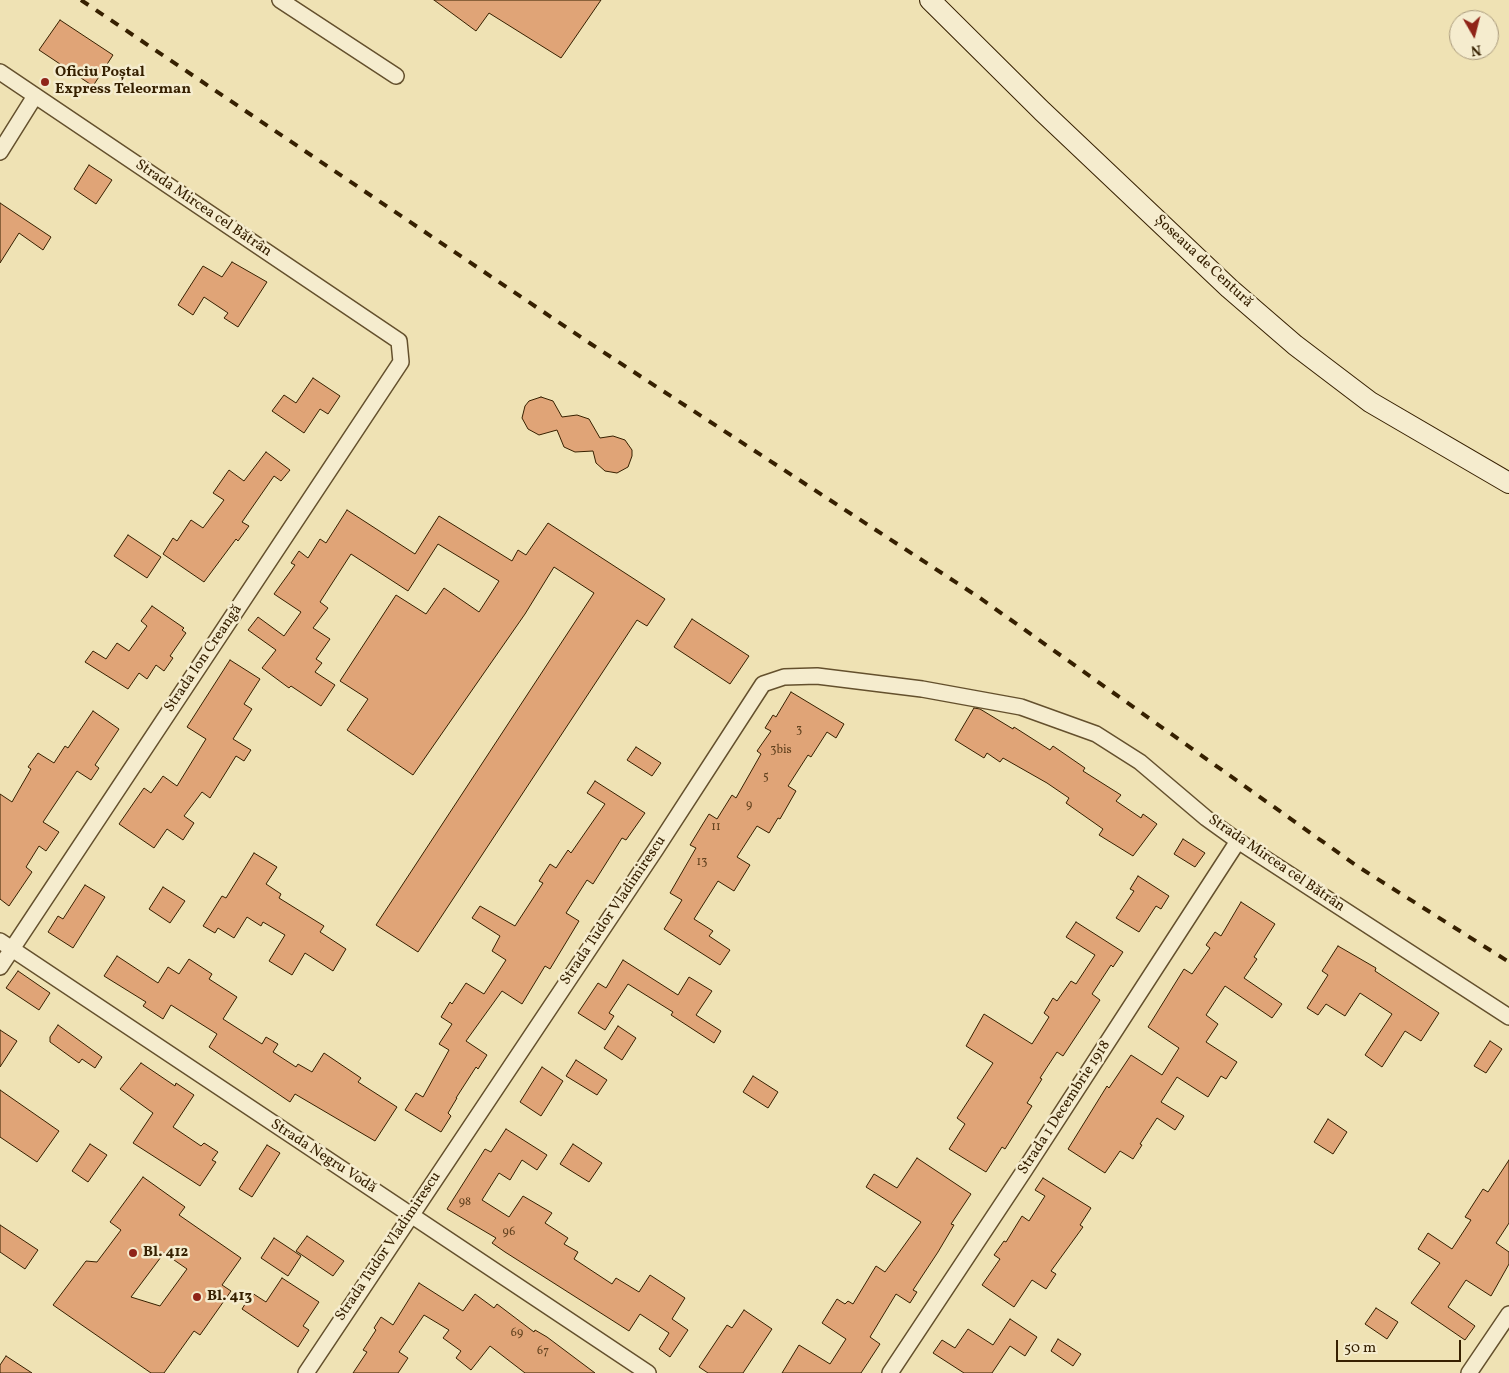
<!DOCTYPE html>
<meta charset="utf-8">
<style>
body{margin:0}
#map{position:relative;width:1509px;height:1373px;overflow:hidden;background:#efe2b4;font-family:Vollkorn,serif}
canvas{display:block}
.north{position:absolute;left:1449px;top:10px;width:50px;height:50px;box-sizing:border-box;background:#f5ecce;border:1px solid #a99a7c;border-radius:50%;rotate:172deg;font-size:14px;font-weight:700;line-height:20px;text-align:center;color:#362000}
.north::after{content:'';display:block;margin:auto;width:18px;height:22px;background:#8f2418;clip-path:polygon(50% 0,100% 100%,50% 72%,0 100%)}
.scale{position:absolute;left:1336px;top:1340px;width:125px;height:22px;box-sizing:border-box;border:2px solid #362000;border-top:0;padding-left:6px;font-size:15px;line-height:18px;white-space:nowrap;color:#362000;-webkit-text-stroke:4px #f5ecce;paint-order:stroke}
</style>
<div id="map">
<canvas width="1509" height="1373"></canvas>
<div class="north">N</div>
<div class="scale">50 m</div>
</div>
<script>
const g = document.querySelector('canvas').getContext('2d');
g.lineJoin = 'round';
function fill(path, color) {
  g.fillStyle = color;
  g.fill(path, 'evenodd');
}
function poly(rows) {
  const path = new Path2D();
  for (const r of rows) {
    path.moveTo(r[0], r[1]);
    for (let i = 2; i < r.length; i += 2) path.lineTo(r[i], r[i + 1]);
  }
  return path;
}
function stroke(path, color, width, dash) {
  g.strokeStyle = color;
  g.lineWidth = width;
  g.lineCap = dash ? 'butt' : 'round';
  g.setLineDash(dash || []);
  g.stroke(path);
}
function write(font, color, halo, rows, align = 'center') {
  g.font = font + ' Vollkorn,serif';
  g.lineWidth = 5;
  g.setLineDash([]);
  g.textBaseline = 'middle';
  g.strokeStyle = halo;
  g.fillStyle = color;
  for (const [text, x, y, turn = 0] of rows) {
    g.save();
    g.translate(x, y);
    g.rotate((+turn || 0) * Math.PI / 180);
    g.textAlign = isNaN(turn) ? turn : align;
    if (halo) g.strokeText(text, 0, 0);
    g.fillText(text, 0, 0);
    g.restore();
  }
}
const building = poly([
 [434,0,601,0,561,58,489,13,476,31,434,0],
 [60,20,113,55,93,86,39,50,60,20],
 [89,165,112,180,96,204,74,189,89,165],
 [0,203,51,237,43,250,19,233,0,263,0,203],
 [232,262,267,282,238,327,224,318,228,313,204,297,193,315,178,305,203,266,222,277,232,262],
 [313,378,340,396,328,414,320,409,304,433,272,411,284,395,296,403,313,378],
 [541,397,553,401,562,417,577,415,589,419,600,438,613,436,625,440,632,450,632,456,628,467,617,473,605,471,596,463,593,451,575,452,564,447,557,430,539,435,528,429,522,418,525,406,529,401,541,397],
 [266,452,290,470,281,481,274,476,242,522,249,526,238,541,236,539,204,582,163,554,173,538,177,541,191,520,203,528,224,500,213,493,229,470,244,481,266,452],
 [347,510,415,554,439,516,512,561,518,550,526,555,548,523,665,599,647,626,637,620,418,952,376,925,594,593,554,567,525,614,413,775,347,730,368,699,340,681,396,595,426,614,444,588,479,612,499,581,438,544,408,591,351,554,320,602,328,608,313,628,330,639,316,659,322,663,315,672,335,685,321,706,291,686,289,688,262,668,276,650,248,630,258,617,284,636,301,612,274,594,295,565,291,563,299,551,308,558,320,539,326,543,347,510],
 [128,535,161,557,147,578,114,556,128,535],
 [152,606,184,628,182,630,186,633,170,656,173,658,164,671,156,665,147,679,139,673,128,689,85,662,93,651,106,659,117,643,129,651,147,626,141,621,152,606],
 [692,619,749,656,730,684,674,647,692,619],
 [230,660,260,679,244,704,252,709,233,739,251,750,244,761,236,756,210,798,202,792,184,816,194,823,183,840,167,829,154,848,119,824,144,788,151,793,163,776,177,786,206,739,187,727,230,660],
 [791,692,844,724,836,738,827,732,811,757,808,755,788,786,796,791,780,819,778,818,769,833,757,826,737,857,750,865,734,891,718,881,694,919,713,931,709,936,730,950,720,965,664,929,682,900,670,893,696,848,690,845,701,827,709,814,717,819,732,795,736,798,761,754,757,751,771,731,765,728,773,715,776,717,791,692],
 [974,708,980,709,1013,729,1014,727,1050,750,1053,746,1085,768,1083,771,1121,795,1116,801,1141,818,1143,814,1157,824,1133,856,1099,835,1103,829,1066,803,1069,798,1047,783,1003,758,1000,762,987,753,984,758,955,740,974,708],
 [93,711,119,729,95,765,99,768,91,780,77,771,43,822,59,832,46,851,39,846,26,867,32,872,9,906,0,899,0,794,12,802,31,769,28,767,38,753,54,763,65,746,68,748,93,711],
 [636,747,661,763,652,776,627,760,636,747],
 [595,781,645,813,626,840,622,838,593,884,587,880,566,913,579,921,550,969,545,966,522,1004,502,991,466,1041,487,1055,478,1069,476,1067,456,1098,457,1098,448,1113,451,1116,441,1132,405,1110,416,1093,423,1097,449,1050,439,1044,452,1024,441,1017,450,1002,452,1004,466,983,484,994,506,960,492,951,500,936,472,918,480,906,515,926,543,883,539,881,550,864,556,868,568,850,571,853,605,804,587,793,595,781],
 [1183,839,1205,853,1195,867,1174,854,1183,839],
 [254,853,277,867,266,884,281,894,279,898,324,926,320,932,346,949,333,971,305,953,292,975,269,961,285,935,263,922,261,926,247,917,234,938,218,928,215,933,203,926,222,896,226,898,254,853],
 [1138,876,1169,896,1161,909,1156,906,1139,932,1116,918,1134,891,1130,889,1138,876],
 [85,885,105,897,73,948,48,932,58,916,63,919,85,885],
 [163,887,185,901,170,923,149,909,163,887],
 [1241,902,1275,924,1254,957,1257,959,1244,978,1282,1004,1272,1018,1225,986,1206,1015,1218,1024,1206,1042,1237,1062,1226,1079,1221,1076,1208,1097,1177,1077,1161,1102,1184,1116,1175,1130,1157,1118,1140,1144,1142,1145,1133,1159,1120,1151,1105,1173,1068,1149,1107,1086,1109,1088,1131,1055,1162,1075,1179,1048,1148,1027,1184,969,1192,974,1210,948,1206,945,1215,932,1221,936,1241,902],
 [1076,922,1123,952,1113,967,1111,965,1092,994,1100,1000,1063,1056,1057,1052,1040,1078,1042,1079,1027,1103,1032,1106,1005,1149,1002,1147,986,1172,949,1149,965,1124,957,1118,993,1063,966,1046,984,1014,1032,1044,1049,1017,1044,1013,1053,998,1057,1001,1071,981,1076,984,1095,955,1066,937,1076,922],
 [1338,946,1376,968,1375,971,1439,1013,1421,1041,1405,1031,1382,1067,1365,1055,1392,1014,1360,993,1345,1016,1326,1004,1318,1015,1307,1008,1328,975,1322,971,1338,946],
 [117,956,158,983,168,967,179,974,189,959,212,974,209,979,237,997,223,1019,262,1044,266,1037,278,1044,273,1052,296,1067,298,1064,312,1072,324,1053,361,1078,358,1082,397,1107,375,1141,295,1094,290,1102,209,1047,217,1034,171,1005,163,1019,143,1006,146,1002,104,976,117,956],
 [623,960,678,995,689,977,712,991,696,1015,721,1031,714,1043,671,1015,673,1012,628,984,609,1013,614,1016,605,1030,578,1013,598,983,606,988,623,960],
 [18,971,50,993,39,1010,6,988,18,971],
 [58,1025,102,1057,95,1068,82,1059,79,1063,50,1042,50,1037,58,1025],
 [618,1026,636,1038,622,1060,604,1048,618,1026],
 [0,1030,17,1041,0,1067,0,1030],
 [1490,1041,1502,1049,1486,1073,1474,1066,1490,1041],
 [576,1060,607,1080,597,1095,566,1076,576,1060],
 [141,1063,175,1086,176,1083,194,1095,173,1127,201,1146,204,1143,218,1152,212,1160,216,1162,200,1186,133,1143,153,1113,120,1089,141,1063],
 [542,1067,563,1081,541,1116,520,1102,542,1067],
 [753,1076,778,1092,768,1108,743,1092,753,1076],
 [0,1090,59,1131,37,1162,0,1137,0,1090],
 [1328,1119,1347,1132,1333,1154,1314,1142,1328,1119],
 [506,1129,547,1155,537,1170,522,1160,510,1180,499,1173,482,1200,509,1217,523,1196,552,1213,545,1223,568,1238,564,1244,578,1252,574,1259,612,1284,616,1278,639,1292,650,1275,685,1298,672,1319,688,1330,670,1357,659,1349,669,1333,640,1314,629,1331,505,1252,492,1243,496,1238,447,1209,485,1149,491,1152,506,1129],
 [90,1144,107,1155,88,1182,72,1171,90,1144],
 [573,1144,602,1163,589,1182,560,1164,573,1144],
 [267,1145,280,1153,252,1197,239,1189,267,1145],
 [917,1158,971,1194,951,1224,954,1225,938,1252,913,1290,917,1292,910,1303,896,1294,870,1337,880,1344,861,1373,782,1373,799,1345,830,1364,846,1339,822,1323,837,1299,845,1304,848,1301,853,1304,876,1266,885,1272,921,1222,866,1187,874,1174,897,1188,917,1158],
 [1509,1160,1509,1223,1496,1243,1509,1252,1509,1264,1491,1296,1466,1280,1448,1307,1475,1326,1465,1340,1411,1303,1440,1263,1418,1249,1428,1233,1452,1249,1471,1220,1465,1217,1483,1189,1488,1192,1509,1160],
 [143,1177,185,1207,179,1215,241,1258,222,1285,231,1291,200,1335,194,1331,164,1373,151,1373,53,1305,86,1261,97,1262,121,1230,110,1222,143,1177],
 [164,1253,187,1269,160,1306,131,1297,164,1253],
 [1043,1178,1091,1208,1080,1225,1083,1227,1051,1271,1056,1274,1046,1289,1032,1280,1014,1307,982,1285,1000,1259,994,1255,1004,1241,1006,1242,1022,1216,1029,1221,1045,1196,1035,1190,1043,1178],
 [0,1225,38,1250,25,1269,0,1252,0,1225],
 [307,1236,344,1261,333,1276,296,1251,307,1236],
 [274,1238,301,1256,288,1276,261,1258,274,1238],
 [282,1278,319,1302,303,1326,309,1330,298,1347,242,1309,252,1293,266,1302,282,1278],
 [419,1283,463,1311,475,1294,494,1308,497,1304,534,1332,535,1330,547,1337,595,1373,525,1373,490,1346,471,1370,456,1358,461,1351,443,1338,449,1330,424,1315,399,1352,408,1358,398,1373,353,1373,367,1352,363,1350,376,1330,374,1328,381,1317,393,1325,419,1283],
 [1376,1308,1398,1322,1387,1339,1365,1324,1376,1308],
 [744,1310,772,1329,743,1373,708,1373,699,1367,727,1325,732,1328,744,1310],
 [1010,1319,1037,1337,1025,1356,1010,1346,992,1373,964,1373,933,1353,942,1340,955,1348,968,1329,993,1345,1010,1319],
 [1058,1339,1081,1354,1073,1366,1051,1351,1058,1339],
 [6,1356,32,1373,0,1373,0,1365,6,1356]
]);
const minor = poly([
 [280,0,396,76],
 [0,72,399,341,401,362,0,967],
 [0,152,35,96],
 [0,941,648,1373],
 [306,1373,656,849,763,684,784,677,817,676,922,689,1021,707,1096,734,1140,762,1206,818,1238,841,1509,1017],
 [890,1373,1024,1171,1238,841],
 [1469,1373,1509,1314]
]);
const secondary = poly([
 [930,0,1042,111,1229,288,1295,345,1370,402,1509,483]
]);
const rail = poly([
 [81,0,591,344,980,598,1357,866,1509,962]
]);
const markers = [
 [45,82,5,"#8f2418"],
 [133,1253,5,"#8f2418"],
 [197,1297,5,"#8f2418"]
];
const numberNames = [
 ["3",799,731],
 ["3bis",781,751],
 ["5",766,778],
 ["9",749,806],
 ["11",716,828],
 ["13",702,863],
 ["98",465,1203],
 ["96",509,1233],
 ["69",517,1334],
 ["67",543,1352]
];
const poiNames = [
 ["Oficiu Poștal",55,73],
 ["Express Teleorman",55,90],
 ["Bl. 412",143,1253],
 ["Bl. 413",207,1297]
];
const streetNames = [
 ["Strada Mircea cel Bătrân",203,209,34],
 ["Șoseaua de Centură",1203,262,43],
 ["Strada Ion Creangă",204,659,-56],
 ["Strada Mircea cel Bătrân",1276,864,34],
 ["Strada Tudor Vladimirescu",614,911,-56],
 ["Strada 1 Decembrie 1918",1065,1108,-57],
 ["Strada Negru Vodă",323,1157,33],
 ["Strada Tudor Vladimirescu",389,1247,-56]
];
fill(building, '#e0a477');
stroke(building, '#362000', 1);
stroke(minor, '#64502d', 18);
stroke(secondary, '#362000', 22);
stroke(minor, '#f5ecce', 15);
stroke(secondary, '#f5ecce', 20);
stroke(rail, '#362000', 4, [9, 9]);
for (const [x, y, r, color] of markers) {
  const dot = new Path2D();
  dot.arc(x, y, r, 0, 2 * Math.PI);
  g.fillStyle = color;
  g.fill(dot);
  stroke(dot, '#f5ecce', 2);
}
write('12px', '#60411e', null, numberNames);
write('bold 15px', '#362000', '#f5ecce', poiNames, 'left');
write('15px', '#362000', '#f5ecce', streetNames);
</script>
